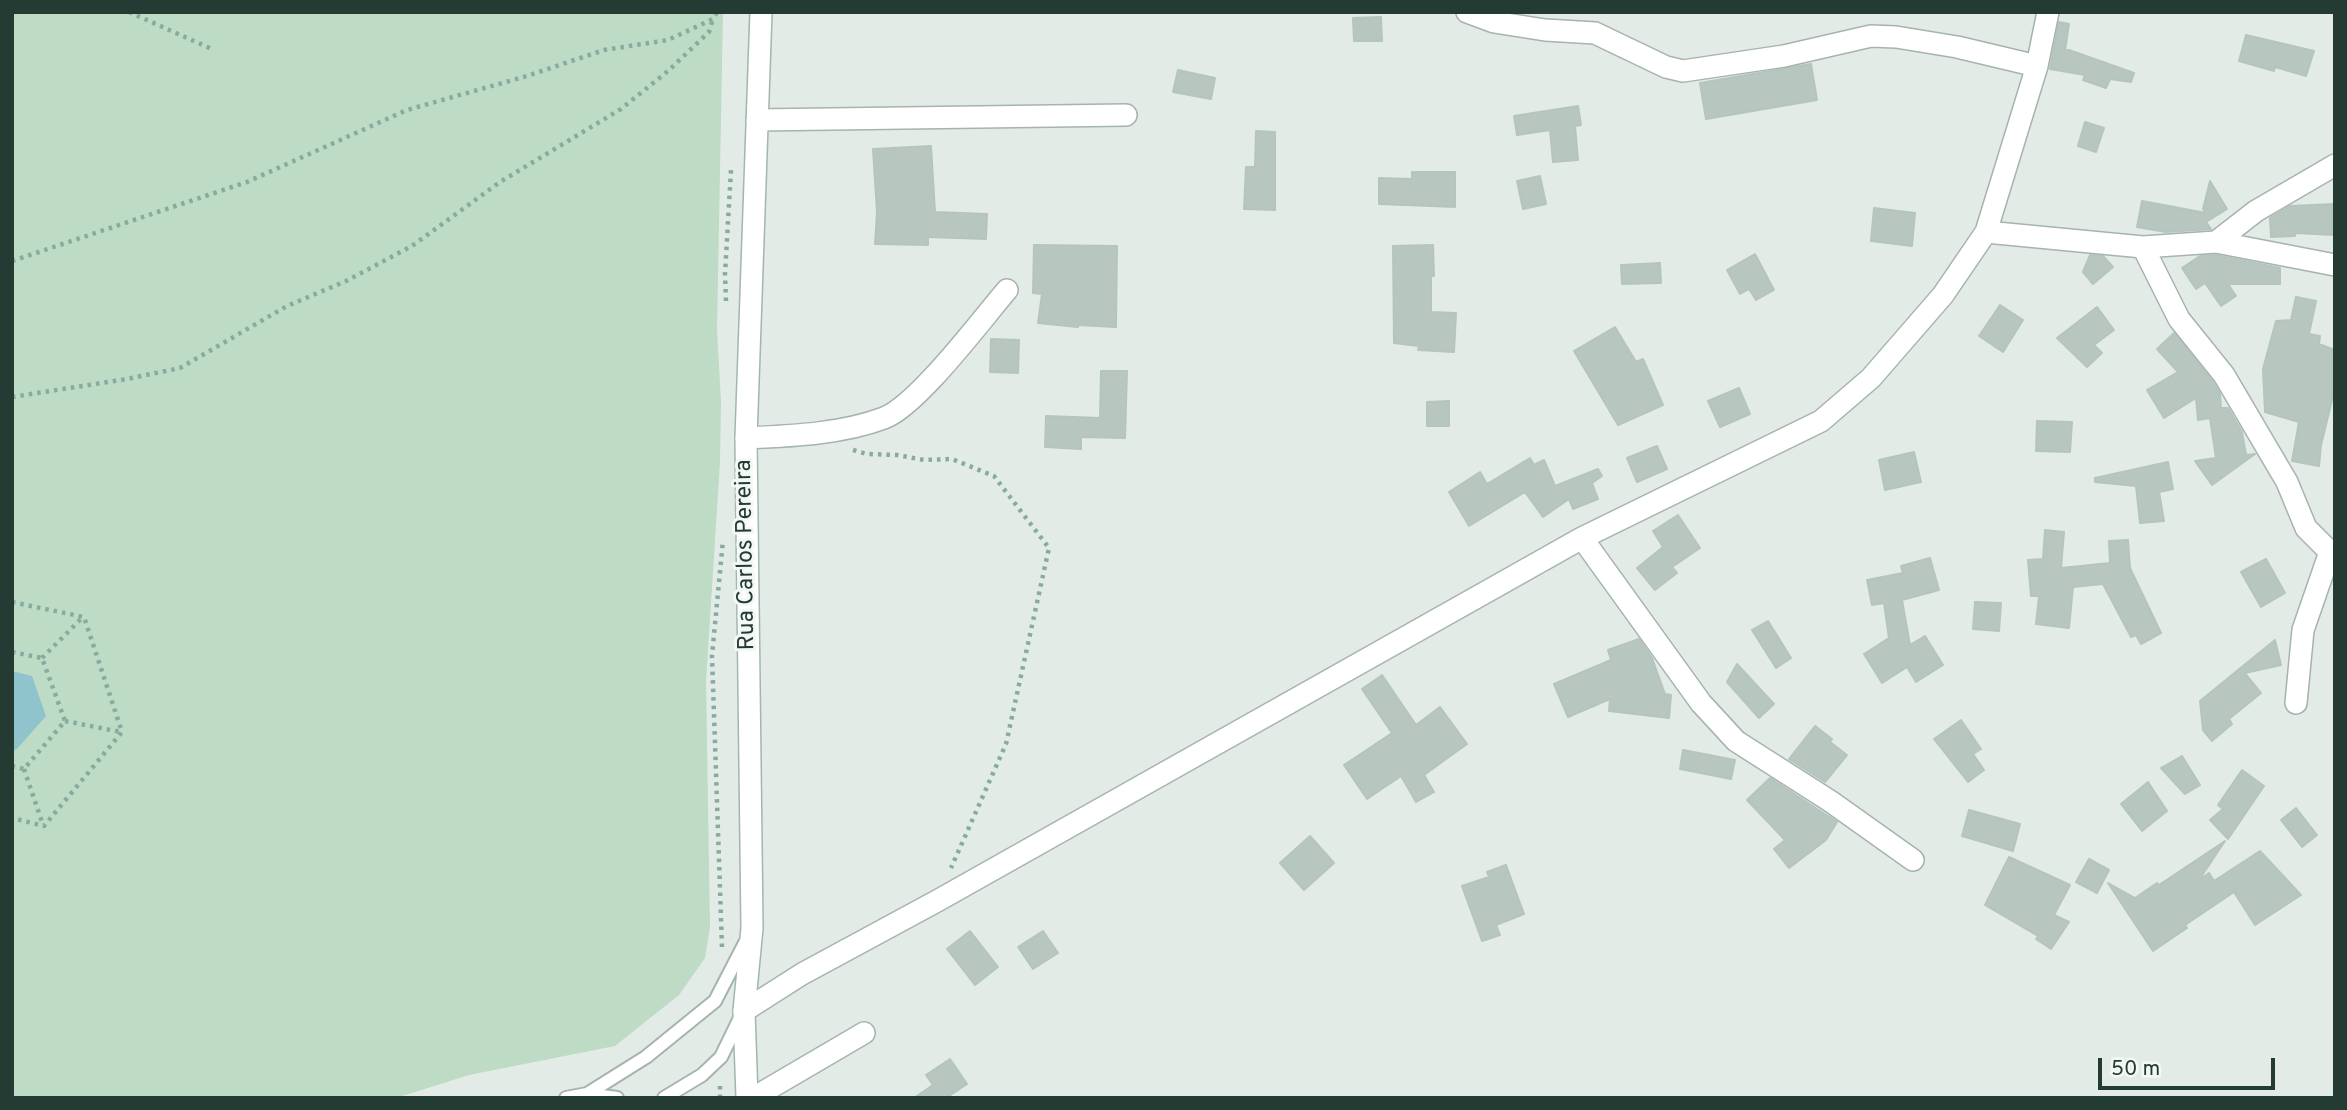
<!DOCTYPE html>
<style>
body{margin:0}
#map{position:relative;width:2347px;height:1110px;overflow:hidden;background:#e3ebe7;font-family:Overpass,sans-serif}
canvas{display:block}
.frame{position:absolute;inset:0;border:14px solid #243b34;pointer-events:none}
.scale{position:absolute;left:2098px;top:1058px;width:177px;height:32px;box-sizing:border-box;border:4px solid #243b34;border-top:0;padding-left:9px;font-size:21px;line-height:24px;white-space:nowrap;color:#243b34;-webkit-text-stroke:5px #f3f8f5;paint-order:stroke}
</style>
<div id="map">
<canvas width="2347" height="1110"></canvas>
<div class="frame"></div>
<div class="scale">50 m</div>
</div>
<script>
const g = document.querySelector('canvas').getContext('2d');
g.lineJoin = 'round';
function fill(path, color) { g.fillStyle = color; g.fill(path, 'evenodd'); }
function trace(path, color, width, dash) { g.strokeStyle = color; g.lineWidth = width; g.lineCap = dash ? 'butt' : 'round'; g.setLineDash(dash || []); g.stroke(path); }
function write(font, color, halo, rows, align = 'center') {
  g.font = font + ' Overpass,sans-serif'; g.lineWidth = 6; g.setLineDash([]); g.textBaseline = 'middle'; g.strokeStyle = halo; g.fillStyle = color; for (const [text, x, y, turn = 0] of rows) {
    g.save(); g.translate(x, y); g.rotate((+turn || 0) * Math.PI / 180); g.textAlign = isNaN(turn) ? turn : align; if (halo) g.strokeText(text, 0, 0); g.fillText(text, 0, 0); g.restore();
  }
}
fill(new Path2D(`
 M12,12H723L717,329L721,402L720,462L706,681L710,927L705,958L679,995L615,1046L469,1075L396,1098H12Z`), '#bddbc5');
fill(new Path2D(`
 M12,671L32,676L46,716L16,750L12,749Z`), '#8fc4cc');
const building = new Path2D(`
 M1381,17L1382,41H1354L1353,18Z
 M2059,22L2069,24L2065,50H2069L2134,73L2131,82L2110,79L2106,88L2083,80L2085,75L2050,69Z
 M2246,35L2314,51L2306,76L2275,67L2274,71L2239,61Z
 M1811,64L1817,100L1706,119L1700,83Z
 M1178,70L1215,78L1211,99L1173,92Z
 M1578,106L1581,125L1575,126L1578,160L1553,162L1550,130L1517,135L1514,116Z
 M2085,122L2104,128L2096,152L2078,146Z
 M1256,131L1275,132V210L1244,209L1246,167H1255Z
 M931,146L935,212L987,214L986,239L928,237V245L875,244L877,212L873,149Z
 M1412,172H1455V207L1379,204V178L1412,179Z
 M1540,176L1546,204L1523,209L1517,181Z
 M2210,181L2227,209L2206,222L2211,229L2166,232L2137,227L2142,201L2206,213L2203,209Z
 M2335,204V235L2295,233V236L2271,237L2270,218L2290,206Z
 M1874,208L1915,213L1912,246L1871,241Z
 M1034,245L1117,246L1116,327L1078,325V327L1038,323L1042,294L1033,293Z
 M1433,245L1434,276H1431V312L1456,313L1454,352L1418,350L1419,346L1394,343L1393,246Z
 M1755,254L1774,290L1756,300L1749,289L1740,294L1727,270Z
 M2090,255L2103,256L2113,267L2093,284L2083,272Z
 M2215,255L2280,268V284H2228L2236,296L2221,306L2205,283L2196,289L2182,268L2200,256Z
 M1660,263L1661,283L1622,284L1621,265Z
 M2296,297L2316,301L2309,334L2320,336L2319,344L2335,350V388L2321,445L2319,466L2292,461L2299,422L2265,412L2263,369L2276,321L2291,320Z
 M2000,305L2023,320L2003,352L1979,336Z
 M2097,307L2114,330L2094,345L2102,353L2087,367L2057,338Z
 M1615,327L1636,362L1643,359L1663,405L1618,425L1574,351Z
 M2174,333L2213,382L2220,394L2221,408H2228L2242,432L2246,455L2255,454L2212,485L2195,461L2216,458L2210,418L2198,420L2196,398L2164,418L2147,390L2178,372L2157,349Z
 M991,339L1019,340L1018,373L990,372Z
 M1101,371H1127L1125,438L1081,437V449L1045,447L1046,416L1100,418Z
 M1739,388L1750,414L1720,427L1708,401Z
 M1449,401V426H1427V402Z
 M2037,421L2072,422L2070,452L2036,451Z
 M1657,446L1667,469L1637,482L1627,458Z
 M1914,452L1921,482L1885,490L1879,460Z
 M1530,458L1534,465L1544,460L1555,486L1598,469L1602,476L1592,483L1598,499L1573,509L1569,499L1543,517L1525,492L1469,526L1449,492L1480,472L1487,484Z
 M2168,462L2173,489L2159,492L2164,521L2140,523L2136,486L2095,482V478Z
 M1678,515L1700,548L1672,567L1677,573L1655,590L1637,568L1663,547L1653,531Z
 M2045,530L2064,532L2061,568L2110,563L2109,541L2128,540L2130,568L2161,633L2141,644L2136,635L2131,637L2103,584L2073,587L2069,628L2036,624L2039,596H2031L2028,560L2043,559Z
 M1930,558L1939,590L1902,600L1910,645L1925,636L1943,665L1916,682L1907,667L1882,683L1864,654L1889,638L1884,603L1872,605L1867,580L1903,573L1901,566Z
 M2266,559L2285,593L2261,607L2241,572Z
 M1975,602L2001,603L1999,631L1973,629Z
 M1768,621L1791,658L1776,668L1752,630Z
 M1639,639L1652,658L1665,694L1671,695L1669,718L1609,711L1610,699L1568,717L1554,684L1611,660L1608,650Z
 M2275,640L2281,665L2245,673L2261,693L2229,719L2232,724L2212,741L2203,730L2200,701Z
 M1737,664L1774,704L1759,718L1727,682Z
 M1382,675L1416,725L1440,707L1467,744L1424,775L1434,792L1416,802L1401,776L1367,799L1344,765L1392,733L1362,689Z
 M1961,720L1981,749L1973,754L1984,770L1968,782L1934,739Z
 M1815,726L1832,739L1830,742L1847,755L1825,782L1789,759Z
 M1683,750L1735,760L1731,779L1680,769Z
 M2182,756L2200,785L2185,794L2161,768Z
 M2242,770L2264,786L2228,839L2210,820L2223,809L2218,805Z
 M1770,778L1837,822L1826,840L1789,868L1774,849L1785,840L1747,800Z
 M2148,782L2167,811L2142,831L2121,804Z
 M2296,808L2317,835L2302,847L2281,820Z
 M1969,810L2020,824L2013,851L1962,836Z
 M1310,836L1334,863L1304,890L1280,863Z
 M2225,841L2199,880L2209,873L2214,881L2260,851L2301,895L2255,925L2234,892L2185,925L2187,928L2153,951L2108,883L2135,898L2157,883L2159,885Z
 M2009,857L2070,885L2054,915L2069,922L2051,949L2036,939L2038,936L1985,905Z
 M2089,859L2109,870L2097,893L2076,882Z
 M1506,865L1524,914L1496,925L1500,935L1482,941L1462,886L1489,877L1487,872Z
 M970,931L998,967L975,985L947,949Z
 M1043,931L1058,953L1033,969L1018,947Z
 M950,1059L967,1084L946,1098H914L933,1085L926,1075Z`);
fill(building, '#b8c6c0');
trace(building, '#b5c4be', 2);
const lane = new Path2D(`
 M587,1094L646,1057L715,1001L745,943
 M566,1098L587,1094L617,1098
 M664,1098L702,1075L721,1057L740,1018`);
const street = new Path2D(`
 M1467,12L1494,22L1545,30L1595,33L1666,67L1683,71L1784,56L1871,36L1896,37L1957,47L2037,66
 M757,120L1126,115
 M1986,232L2143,247L2216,242L2256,211L2335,165
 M2216,242L2335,265
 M2143,247L2179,319L2224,375L2287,482L2306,528L2330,552L2303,630L2296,703
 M746,438C790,436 842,434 884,418C917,406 982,319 1007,290
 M1582,538L1701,703L1736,741L1830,801L1913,860
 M744,1011L802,974L937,901L1582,538L1821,421L1871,378L1943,295L1986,232L2037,66L2048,12
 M753,1098L864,1033`);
const secondary = new Path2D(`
 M747,1098L744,1011L752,928L746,438L761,12`);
trace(lane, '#a6b3ae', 16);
trace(street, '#a6b3ae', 24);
trace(secondary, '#a2b6af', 24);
trace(new Path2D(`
 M129,12L214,50
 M12,261L247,182L407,110L527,76L604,50L668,40L713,19L717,12
 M726,301L725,274L731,170
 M12,397L127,379L180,368L287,306L346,281L412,246L500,182L621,109L668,71L709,32L713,19
 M853,450L867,454L897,455L924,460L952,459L994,476L1049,548L1006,744L951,868
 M12,602L84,617L122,732L44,826L12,818
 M12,652L42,658L65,721L24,769L12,766
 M42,658L83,617
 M65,721L121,732
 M24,769L43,825
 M722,947L712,656L723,540
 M720,1098V1082`), '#86ac9f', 4.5, [3.5, 5]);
trace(lane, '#fff', 12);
trace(street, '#fff', 21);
trace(secondary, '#fff', 21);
write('23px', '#243b34', '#f3f8f5', [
 ["Rua Carlos Pereira",747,555,-91]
]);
</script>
